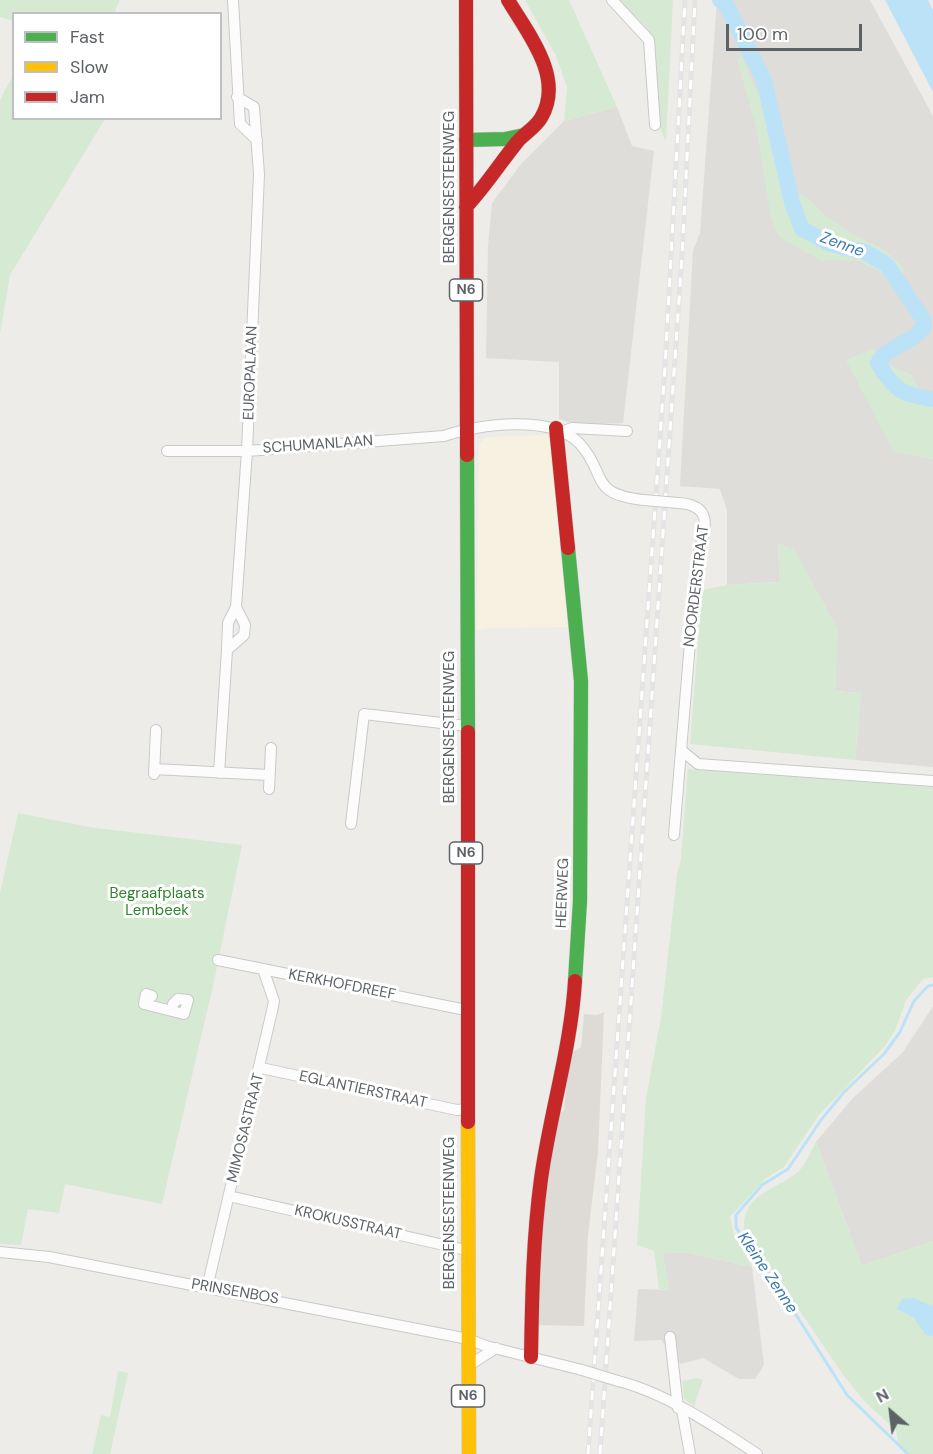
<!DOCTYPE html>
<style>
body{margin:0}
#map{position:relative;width:933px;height:1454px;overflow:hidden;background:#edece8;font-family:"DM Sans",sans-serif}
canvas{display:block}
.legend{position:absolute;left:12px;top:12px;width:210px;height:108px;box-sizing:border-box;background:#fff;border:2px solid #bec0c2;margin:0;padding:8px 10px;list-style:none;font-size:18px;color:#5d6267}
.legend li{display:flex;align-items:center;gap:12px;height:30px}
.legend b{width:30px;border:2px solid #bec0c2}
.north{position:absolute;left:861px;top:1382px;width:60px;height:60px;-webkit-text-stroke:4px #fff;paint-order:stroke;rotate:332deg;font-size:16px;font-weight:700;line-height:24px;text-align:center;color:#5d6267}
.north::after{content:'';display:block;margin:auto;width:21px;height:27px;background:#5d6267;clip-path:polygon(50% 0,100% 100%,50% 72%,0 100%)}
.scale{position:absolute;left:726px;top:24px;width:136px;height:27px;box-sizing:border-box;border:3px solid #5d6267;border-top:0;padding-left:8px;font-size:18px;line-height:21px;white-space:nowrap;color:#5d6267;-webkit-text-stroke:4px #fff;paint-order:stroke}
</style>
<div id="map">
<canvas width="933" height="1454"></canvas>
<ul class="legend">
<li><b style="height:8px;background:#4caf50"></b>Fast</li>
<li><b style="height:8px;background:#ffc107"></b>Slow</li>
<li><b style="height:8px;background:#c62828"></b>Jam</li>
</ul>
<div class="north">N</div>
<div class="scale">100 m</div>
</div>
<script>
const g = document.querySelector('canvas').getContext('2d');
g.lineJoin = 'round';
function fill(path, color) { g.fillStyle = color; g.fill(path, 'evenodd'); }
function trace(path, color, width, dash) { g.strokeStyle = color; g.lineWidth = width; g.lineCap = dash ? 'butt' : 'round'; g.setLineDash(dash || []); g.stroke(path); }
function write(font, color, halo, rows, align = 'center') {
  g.font = font + ' "DM Sans",sans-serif'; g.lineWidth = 6; g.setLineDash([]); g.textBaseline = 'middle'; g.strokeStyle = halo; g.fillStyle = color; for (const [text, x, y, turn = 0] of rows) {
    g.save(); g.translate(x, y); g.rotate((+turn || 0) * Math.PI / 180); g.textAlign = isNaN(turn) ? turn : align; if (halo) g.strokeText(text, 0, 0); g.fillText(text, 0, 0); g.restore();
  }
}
fill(new Path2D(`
 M546,435L552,441L573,627L489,628L477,631L479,444L486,437Z`), '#f7f1e1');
fill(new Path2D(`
 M717,0H870L933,116V393L918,389L911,375L888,366L872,349L893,451L933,459V767L855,760L861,693L835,691L837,629L794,550L778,544L780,582L727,585V510L720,489L680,486L693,251L700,233Z
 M617,107L632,146L654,151L623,423L579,425L559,419V362L486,358L488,246L492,203L521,164L564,121Z
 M933,1006V1241L862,1266L816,1142L852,1099L903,1052Z
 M662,1252L688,1253L752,1267L764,1365L755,1379H739L703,1358L681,1364L661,1340L634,1341L638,1289L669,1290Z`), '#deddd9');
fill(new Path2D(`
 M604,1012L598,1152L588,1235L584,1326L537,1325L540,1239L557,1113L564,1111L568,1063L571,1053L581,1047L584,1014L597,1015Z`), '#dedbd6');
fill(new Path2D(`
 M0,0H120L114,13L14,14L13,21L0,17Z
 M525,0H569L617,107L564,121L567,87L556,56Z
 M621,0H673L666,141C647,109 662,72 653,40C648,23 630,16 621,0Z
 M742,56L773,130L792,194L805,195L825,215L853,234L886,251L906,270L893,279L859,261L820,260L779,237L771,218L757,131L737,59Z
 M13,75L14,118L105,119L10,275L0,334V100Z
 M872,349L888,366L911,375L918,389L933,393V459L893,451L846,360Z
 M778,543L794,549L838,629L835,691L861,693L855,760L690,744L702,590L727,585L780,582Z
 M688,769L933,787V977L923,979L906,1000L895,1031L884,1047L819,1115L784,1167L765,1179L730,1217L734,1235L752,1267L688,1253L663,1252L669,1290L659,1289L654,1251L637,1245L646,1098L661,1017L677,874L681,859Z
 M18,813L95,828L242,845L213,986L162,1204L65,1184L59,1213L28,1209L21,1245L0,1244V893Z
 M816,1142L862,1266L933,1241V1454H905L899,1447L896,1430L866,1403L844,1376L744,1229C742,1193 777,1190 799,1171C806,1164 811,1151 816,1142Z
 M118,1371L128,1373L110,1454H92L101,1415L110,1417Z
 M697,1378L703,1380L694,1407L684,1398L682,1381Z`), '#d6ead3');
fill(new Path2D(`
 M885,0H928L933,10V92Z
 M913,1298L933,1306V1336L926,1335L913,1317L897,1309L902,1299Z`), '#bce2f8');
trace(new Path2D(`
 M908,1454L847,1395L777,1285L745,1243L736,1227V1215L762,1185L788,1169L821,1120L844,1092L884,1054L900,1032L914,1001L928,986L933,985`), '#bce2f8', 3);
trace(new Path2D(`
 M720,0L727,6L764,80L792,203L802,229L830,244L865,252L887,265L923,319L924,326C913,344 889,344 878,363C894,390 902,395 933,399`), '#bce2f8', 16);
const street = new Path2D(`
 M233,0L240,124L257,140
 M612,0L649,40L655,125
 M564,431L572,428L627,431
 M167,451H247L444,436C478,424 553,414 580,444C608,475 588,494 644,500
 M227,650L228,623L236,607L247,451L259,174L254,107L237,97
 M681,750L698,764L933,781
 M154,769L269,775
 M219,773L227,650L244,635L245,625L236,607
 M154,774L156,730
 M269,789L271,748
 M351,824L364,714L467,726
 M674,835L697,558C704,533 717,505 678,503
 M218,960L466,1010
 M152,996L146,994L144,1004L184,1014L188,1000L178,999L173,1004
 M261,1068L457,1110L467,1109
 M229,1196L466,1250
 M0,1252L49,1257L468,1339L486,1346L582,1370
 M207,1288L272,1011L274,1001L263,969
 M670,1337L678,1408
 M468,1366L496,1348
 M618,1381C666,1393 716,1427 757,1454
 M682,1410L690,1454`);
const fast = new Path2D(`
 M466,140L505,139L524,135
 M467,455L468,732
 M568,548L581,681L580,901L575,981`);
const slow = new Path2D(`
 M468,1122L469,1454`);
const jam = new Path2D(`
 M466,0L467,455
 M466,207C485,187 500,163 518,141C525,133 535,128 541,118C565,78 528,34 508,0
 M556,428L568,548
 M468,732V1122
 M531,1357C532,1298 533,1238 541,1179C550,1113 571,1048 575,981`);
trace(street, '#c9c9c9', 12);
trace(fast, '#cacaca', 15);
trace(slow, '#cacaca', 15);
trace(jam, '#cacaca', 15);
trace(street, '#fcfcfc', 10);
trace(fast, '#4caf50', 14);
trace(slow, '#ffc107', 14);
trace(jam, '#c62828', 14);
const rail = new Path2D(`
 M588,1454L665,367L685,0
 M600,1454L682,256L695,0`);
trace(rail, '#e4e4e4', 5);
trace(rail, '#fff', 3, [9]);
const streetBridge = new Path2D(`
 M644,500L678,503
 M582,1370L618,1381`);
trace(streetBridge, '#c9c9c9', 12, []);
trace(streetBridge, '#fcfcfc', 10);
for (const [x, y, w] of [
 [466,290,33],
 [466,853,33],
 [468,1396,33]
]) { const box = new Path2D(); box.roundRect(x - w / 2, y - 11, w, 22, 4.5); g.fillStyle = '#fff'; g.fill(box); trace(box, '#5d6267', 1.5); }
write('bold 14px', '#5d6267', null, [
 ["N6",466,290],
 ["N6",466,853],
 ["N6",468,1396]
]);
write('15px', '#5d6267', '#fff', [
 ["BERGENSESTEENWEG",450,187,-90],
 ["EUROPALAAN",251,373,-88],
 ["SCHUMANLAAN",318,445,-4],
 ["NOORDERSTRAAT",697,586,-83],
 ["BERGENSESTEENWEG",450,727,-90],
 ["HEERWEG",563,893,-88],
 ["KERKHOFDREEF",342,985,11],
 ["EGLANTIERSTRAAT",363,1090,12],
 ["MIMOSASTRAAT",246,1128,-76],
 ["BERGENSESTEENWEG",450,1213,-90],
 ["KROKUSSTRAAT",348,1223,13],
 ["PRINSENBOS",235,1292,10]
]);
write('15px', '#30832f', '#fff', [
 ["Begraafplaats",157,894],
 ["Lembeek",157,911]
]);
write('italic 16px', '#3a7aaf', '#fff', [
 ["Zenne",842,245,20],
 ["Kleine Zenne",767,1273,56]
]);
</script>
